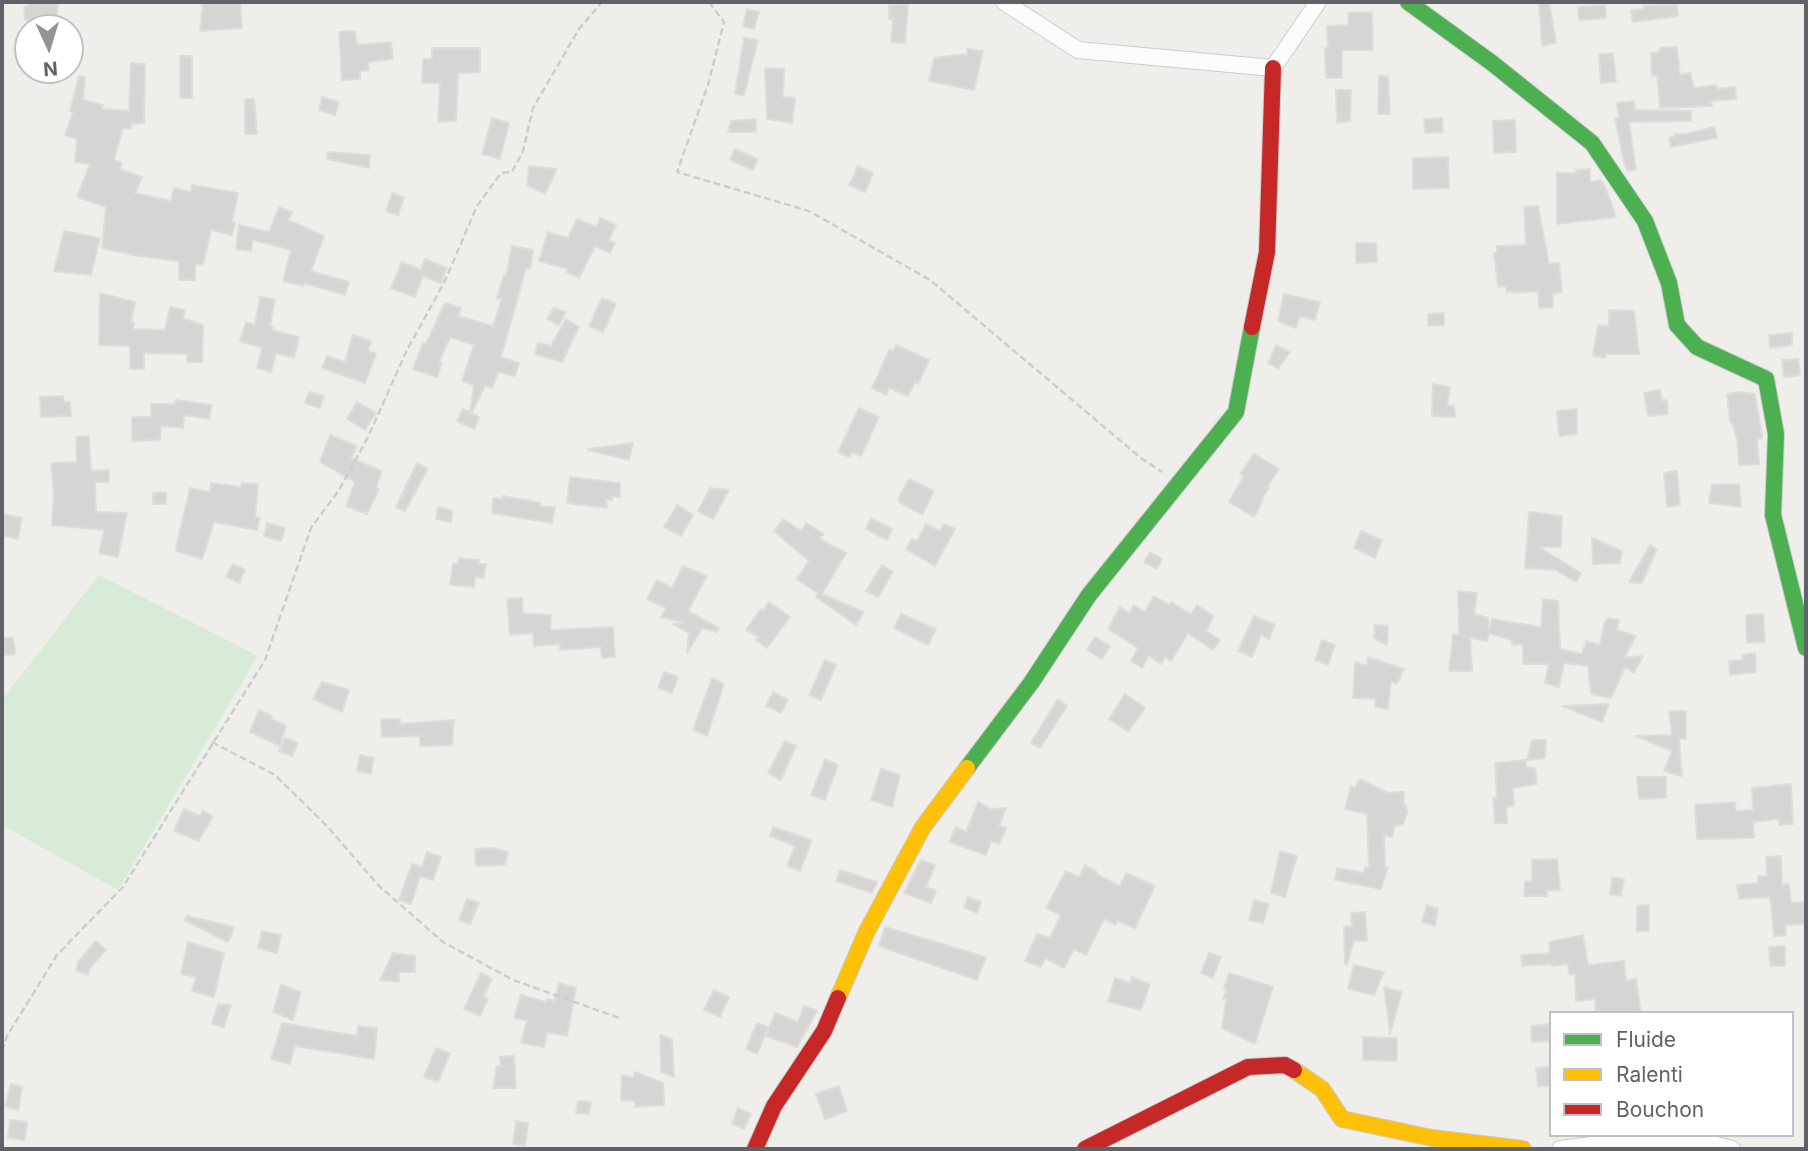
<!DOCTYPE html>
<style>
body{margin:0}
#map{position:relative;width:1808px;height:1151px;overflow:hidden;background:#efeeea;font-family:Inter,sans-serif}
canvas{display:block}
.frame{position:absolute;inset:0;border:4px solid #5f6368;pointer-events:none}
.legend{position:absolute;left:1549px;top:1011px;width:245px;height:126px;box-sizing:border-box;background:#fff;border:2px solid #bfc1c3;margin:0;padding:9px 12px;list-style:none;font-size:21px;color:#5f6368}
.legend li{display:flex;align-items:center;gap:14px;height:35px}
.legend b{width:35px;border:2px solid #bfc1c3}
.north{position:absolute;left:14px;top:14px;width:70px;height:70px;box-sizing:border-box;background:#fff;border:2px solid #bfc1c3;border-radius:50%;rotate:176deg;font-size:19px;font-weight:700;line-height:28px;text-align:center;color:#5f6368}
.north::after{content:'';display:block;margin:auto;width:24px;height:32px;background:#919496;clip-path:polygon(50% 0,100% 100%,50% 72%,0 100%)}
</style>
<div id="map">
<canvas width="1808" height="1151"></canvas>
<div class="frame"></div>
<ul class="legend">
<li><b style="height:9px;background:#4caf50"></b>Fluide</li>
<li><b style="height:9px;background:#ffc107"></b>Ralenti</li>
<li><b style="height:9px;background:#c62828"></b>Bouchon</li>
</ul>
<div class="north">N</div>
</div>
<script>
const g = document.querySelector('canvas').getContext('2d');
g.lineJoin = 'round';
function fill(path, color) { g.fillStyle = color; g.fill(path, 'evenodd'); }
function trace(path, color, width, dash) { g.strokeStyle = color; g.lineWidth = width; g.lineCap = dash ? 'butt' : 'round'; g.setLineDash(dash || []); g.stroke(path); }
fill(new Path2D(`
 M99,575L258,656L118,890L2,825V700Z`), '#d8ebd6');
const building = new Path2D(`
 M28,2H58L57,18L25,20L24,7H28Z
 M203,2H240L242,28L200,31Z
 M1539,2H1549L1556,43L1542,46Z
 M889,5H908L905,43L891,42L893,19H889Z
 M1605,5L1606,18L1579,20L1578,7Z
 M1677,5L1678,16L1633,22L1631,10L1644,9V6Z
 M747,9L759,12L754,29L743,26Z
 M1372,12L1373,50H1342V78H1326L1325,48H1328L1327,26L1349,25L1348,13Z
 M355,31L357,45L391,42L393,59L368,62L369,70L360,71V79L342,80L339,32Z
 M744,38L758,40L744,95L735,94Z
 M1677,47L1680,75L1690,73L1694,88L1716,85L1717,89L1735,87L1736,99L1711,101L1712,106L1660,108L1657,75L1652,76L1651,53L1660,52V48Z
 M432,48H480V72L458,73L456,121L438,122L440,83H422L423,59H432Z
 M967,49L983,51L974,90L929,81L934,58L967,54Z
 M1613,53L1616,82L1601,83L1599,54Z
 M180,56H192V98H180Z
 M131,63L145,64L144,123L131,124V129L123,128L114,160L122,163L120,169L142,177L135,193L171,201L174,188L191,192L192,185L238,193L232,223H235L232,235L211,230L203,265L195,264V280H179V261L138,256L102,248L106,207L77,197L90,164L75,162L77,139L65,135L73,112L70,111L79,76L85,77L83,100L103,105L102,109L129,111Z
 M765,68L784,69L783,97L795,98L792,123L767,119Z
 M1379,76H1388L1390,114H1378Z
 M1336,90H1351L1350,121L1337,123Z
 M322,97L339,102L335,115L319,110Z
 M245,99H254L257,134H245Z
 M1634,101L1635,110L1691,111V121L1629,122L1636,170L1628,171L1625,166L1615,118H1619L1617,103Z
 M492,118L509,123L500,159L482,154Z
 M1442,118L1443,132L1425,133L1424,119Z
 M756,119V132H728L731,121Z
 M1515,120L1516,152L1494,153L1493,121Z
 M1714,127L1717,138L1671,147L1669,138L1675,136V134H1686Z
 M735,149L758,159L753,170L730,160Z
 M328,152L370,155L369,168L327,159Z
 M1448,157L1449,188L1413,189V158Z
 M529,166L557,169L545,194L527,185Z
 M858,166L873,173L865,192L849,185Z
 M1590,169V182L1601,180L1606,189L1616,217L1557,224V173H1576V170Z
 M392,193L404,197L398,215L386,211Z
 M1538,206L1549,264L1559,263L1562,292L1553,294V307L1539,308L1538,291L1513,293V291L1507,292L1506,286L1498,287L1494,253H1497V246L1526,245L1524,207Z
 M279,207L292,212L288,220L324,236L311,271L349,282L345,295L304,283L303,286L283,281L291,250L253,240L251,251L236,249L239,225L269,232Z
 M600,218L616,225L609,240L615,243L610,253L595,246L579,278L567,272L568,269L539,261L548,232L568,238L577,219L597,227Z
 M64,231L100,238L91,275L54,271Z
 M1356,243H1376L1377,262L1356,263Z
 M512,246L533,250L530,269L526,268L501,357L519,363L515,376L498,372L492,388L485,386L472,412L470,411L474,385L462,381L474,345L450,337L439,362L442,363L437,377L413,369L423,343L426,344L445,303L461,308L458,316L493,326L502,299L497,298L504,275L506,276Z
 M425,259L447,268L441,283L423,276L415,297L391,288L402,262L421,270Z
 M100,293L135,302L131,322L134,323L133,329L165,330L170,307L185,310L183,318L203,325L202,362H187V354L144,353V369H130V346L99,345Z
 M1284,294L1320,302L1315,320L1300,316L1296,328L1278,321Z
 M260,297L275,299L270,326L273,327L272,330L299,337L294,358L276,353L271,372L257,368L262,348L240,341L246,322L255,325Z
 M602,298L616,304L603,332L589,326Z
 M554,308L566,312L559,325L547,319Z
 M1609,310L1634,311L1639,354H1606L1605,358L1593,356L1598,325L1609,326Z
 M1444,313V325L1428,326V314Z
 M566,319L579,327L562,362L535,354L538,343L551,346Z
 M1792,333V345L1770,348L1769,335Z
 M353,335L371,341L368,351L376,354L365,383L322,368L327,356L345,362Z
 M896,345L929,360L918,384L915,382L908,396L889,388L886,395L872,388L890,349L893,351Z
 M1276,345L1290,352L1278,369L1268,363Z
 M1798,359L1800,375L1784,377L1782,360Z
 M1433,384L1450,387L1447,406L1454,405L1455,417L1432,416Z
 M1660,390L1662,401L1667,400L1668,414L1648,416L1644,393Z
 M309,392L324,396L320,408L305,403Z
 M1739,392L1755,394L1762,435V438L1757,439L1759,464L1739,465L1737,439L1732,422H1730L1727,394Z
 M63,396L64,402H70L71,416L41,417L40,397Z
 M176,400L212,405L209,419L184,415L183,428L161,426L160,440L132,441V417H151V404H175Z
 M357,402L376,413L365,430L347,419Z
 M859,408L879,417L861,456L852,452L849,457L838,452Z
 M463,409L479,417L474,429L457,421Z
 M1577,409V434L1559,436L1557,411Z
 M330,435L357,446L351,458L382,471L376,487L379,489L367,514L346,506L355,482L320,462Z
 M89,436L91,471L109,470V482H95L96,512L127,513L118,557L99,553L104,530L52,525L54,493L51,463L77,462L76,437Z
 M633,443L629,460L588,450V449Z
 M1254,454L1279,469L1267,487L1269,488L1261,500L1263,501L1254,517L1229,502L1244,476L1240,474Z
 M417,463L428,469L405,511L396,507Z
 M1677,471L1680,505L1667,507L1664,473Z
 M570,477L620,483V497L613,496L612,500L606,499L607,508L567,503Z
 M909,479L934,491L922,515L899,502L900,500L898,499Z
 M211,483L241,487L242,483L258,484L255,517L260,518L257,530L214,522L202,559L176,551L177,543L190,488L210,492Z
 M1739,484L1741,507L1709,503L1712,485Z
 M710,488L729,490L713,519L698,511Z
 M166,492V504H153V493Z
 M503,496L541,503L540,506L555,507L552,523L492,513L493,498L503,499Z
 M677,505L693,515L681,536L664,527Z
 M438,507L453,511L451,522L436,519Z
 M1529,512L1562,516L1561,547H1539L1581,573L1576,582L1556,570L1525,568Z
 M2,514L22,518L18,539L2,535Z
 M871,518L892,529L887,540L866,529Z
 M783,519L801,531L806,523L824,534L820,539L846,553L822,594L864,612L856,625L816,597L818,593L797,579L809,561L774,531Z
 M267,523L285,528L281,541L264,536Z
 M926,524L940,531L944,524L955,529L935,566L906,549L912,539L917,541Z
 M1361,531L1382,540L1375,558L1354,548Z
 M1592,538L1622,551L1620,563L1593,564Z
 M1650,545L1657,549L1642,583L1629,582Z
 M1150,552L1162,559L1157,569L1144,562Z
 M459,558L479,560L478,564H486L484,578L475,577L474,587L450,585L453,564H458Z
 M233,564L245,570L239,583L226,577Z
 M882,565L893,572L878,597L866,591Z
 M683,566L707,576L688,611L719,628L717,632L702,628L687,653L689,633L673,624L686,623L661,617L666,608L647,599L657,580L672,588Z
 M1458,591L1477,593L1474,614L1488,618L1489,630L1492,619L1541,627L1543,599L1558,601L1560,649L1582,654L1586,641L1600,645L1604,624L1608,618L1619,620L1617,630L1636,636L1624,658L1643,656L1634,673L1625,667L1611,698L1591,694L1588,666L1564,663L1559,687L1545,683L1549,664H1523V644L1512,645V640L1489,634L1487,641L1470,638L1472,671H1449L1453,634L1465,636L1459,635Z
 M1154,596L1169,605L1171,602L1191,614L1197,605L1214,616L1206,631L1220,640L1213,650L1188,633L1171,661L1165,657L1161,664L1149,656L1142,668L1131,661L1138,648L1108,629L1120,607L1129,613L1134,605L1145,612Z
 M522,598L523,613L551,615L550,630L613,627L615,657L602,658L601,647L560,650V644L534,646L533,633L510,635L507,599Z
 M769,602L790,617L767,648L756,640L759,637L746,630L761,609L763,611Z
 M901,614L936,629L928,645L894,628Z
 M1763,614L1765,642L1747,643L1746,615Z
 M1254,616L1275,625L1269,639L1261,635L1252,657L1238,651Z
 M1375,625L1388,626L1387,645L1374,638Z
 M13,637L15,654L2,656V638Z
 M1095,637L1110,646L1102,659L1087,650Z
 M1322,640L1335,645L1328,665L1315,660Z
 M1755,653L1756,672L1730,675L1729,661L1743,660L1742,655Z
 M1368,657L1404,669L1397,684L1391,681L1388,709L1375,707L1376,699L1353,698L1355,662L1366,666Z
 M825,660L836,665L821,700L809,695Z
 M664,672L678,677L672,693L658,688Z
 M712,678L724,684L707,736L693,730Z
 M322,682L349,690L342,712L313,699Z
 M773,692L788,700L781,713L766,706Z
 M1125,694L1145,708L1128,732L1109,719Z
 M1058,699L1067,706L1040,748L1031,743Z
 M1609,704L1602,722L1562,706Z
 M259,710L272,716L271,719L286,726L280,746L250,732Z
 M1669,711H1686V739H1679L1682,776L1664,771L1672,751L1636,736L1672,735Z
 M381,719H400V724L454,720L452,745L420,746V736L382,737Z
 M285,738L298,743L292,756L279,751Z
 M1532,740H1546L1545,758L1527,760Z
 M785,741L796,746L781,780L768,773Z
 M360,755L374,758L371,774L357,771Z
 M825,759L838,765L825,800L811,795Z
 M1526,760V767L1535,768L1537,784L1513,788L1514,806L1506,807L1507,823H1495L1493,797L1497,798L1495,763Z
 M881,769L900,775L892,807L871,800Z
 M1637,777H1666V798L1639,799Z
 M1360,779L1387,793L1404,792V805H1406L1407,813L1403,825H1395L1392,837L1384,835L1385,867L1388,868L1381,889L1335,880L1337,868L1364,873L1365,867L1369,868L1367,814L1345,809L1351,786L1355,788Z
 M1791,784L1793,824L1779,825V819L1753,822L1754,838L1697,839L1695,805L1735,802L1736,811L1753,810L1752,788Z
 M978,802L991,809L1006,808L999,826L1006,828L999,844L991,841L986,855L949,842L956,827L966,832Z
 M184,809L200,816L203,810L213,817L198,841L174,831Z
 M773,827L812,840L800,871L787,866L795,846L770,836Z
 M493,848L508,852L505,865L476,866L475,849Z
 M1280,851L1297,856L1285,897L1271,893Z
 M427,852L441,857L433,880L420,876L411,904L399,900L412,864L422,867Z
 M1781,856L1782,885L1789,884L1791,903L1806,902V924L1785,925L1786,935L1774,936L1770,897L1739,899L1737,885L1758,883V876H1767L1766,857Z
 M1557,859L1560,890L1547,891V896H1524L1525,882L1532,881V860Z
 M921,860L935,865L926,887L936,891L931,903L904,893Z
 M1085,865L1097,872L1096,874L1120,886L1126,873L1155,886L1135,928L1117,921L1116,925L1104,919L1086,955L1074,949L1064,968L1045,958L1041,967L1025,961L1037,934L1050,938L1061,915L1046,908L1066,871L1079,877Z
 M840,870L877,882L872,893L836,881Z
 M1612,877L1624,879L1621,896L1610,894Z
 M968,897L981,902L977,913L964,907Z
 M467,899L479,903L470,924L459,920Z
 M1254,900L1269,904L1263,923L1249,920Z
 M1427,905L1438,909L1435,926L1422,922Z
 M1649,905V931H1637V906Z
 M1365,912L1367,941H1354L1347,965L1345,964L1344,927L1352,926L1351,913Z
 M187,916L234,927L230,939L227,942L185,920Z
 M885,927L986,957L977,980L879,946Z
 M262,931L281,935L277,953L258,948Z
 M1583,935L1588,965L1624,961L1626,981L1636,979L1641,1013H1596L1595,999L1576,1001L1575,974H1569L1568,964L1552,966V964L1522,966L1521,955L1550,953L1549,942Z
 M96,941L106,950L90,968L88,975L76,971L78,962Z
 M188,942L224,953L214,997L192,991L196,977L181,974Z
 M1785,946V966H1770L1769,947Z
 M393,953L415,956V972H399V982L380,980Z
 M1209,953L1221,957L1213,978L1201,973Z
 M1354,965L1384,972L1374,995L1348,989Z
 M481,973L492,979L483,997L488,999L480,1016L464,1009Z
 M1229,973L1273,987L1255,1044L1222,1028L1226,1000L1223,999L1227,989L1224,988Z
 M1132,977L1150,984L1141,1010L1108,1002L1115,978L1130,983Z
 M559,983L576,988L567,1036L547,1032L544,1047L521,1043L527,1021L514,1018L521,995L546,1002L547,999L554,1001Z
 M281,985L301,992L293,1020L273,1012Z
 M1384,987L1402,992L1390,1034Z
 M714,990L729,997L720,1017L704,1010Z
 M218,1004L231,1005L224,1027L212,1024Z
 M804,1006L817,1011L797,1047L766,1036L775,1013L798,1022Z
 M282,1023L357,1036L358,1026L377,1028L374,1059L295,1046L290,1064L271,1059Z
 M757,1023L768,1027L757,1054L746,1049Z
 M1551,1024V1041L1532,1042L1531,1026Z
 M660,1035L672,1039L674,1077L661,1072Z
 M1363,1037L1397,1038V1061L1363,1060Z
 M436,1048L450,1053L438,1082L424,1077Z
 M514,1056L516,1088H493L497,1066H501L500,1057Z
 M1551,1067V1086H1538L1536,1068Z
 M635,1072L663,1083L664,1105L635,1107V1101L621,1100L622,1075L633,1078Z
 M11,1084L22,1087L18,1110L5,1106Z
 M839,1086L847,1111L825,1119L816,1094Z
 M578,1101L591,1102L589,1114L576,1113Z
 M738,1108L751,1114L744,1129L732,1124Z
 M10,1120L27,1122L25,1140L8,1138Z
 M516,1121L528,1123L525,1146L513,1144Z`);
fill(building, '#d6d5d3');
trace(building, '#deddd9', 2);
const street = new Path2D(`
 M1004,2L1078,50L1273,68L1318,2
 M1560,1149L1601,1144L1697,1140L1732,1149`);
const fast = new Path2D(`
 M1408,2L1492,63L1592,143L1645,221L1669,283L1677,325L1697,347L1766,379L1776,434L1773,515L1806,648
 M967,768L1031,683L1089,595L1236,412L1252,327`);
const slow = new Path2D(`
 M838,998L867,931L923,827L967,768
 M1294,1070L1322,1089L1342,1119L1432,1138L1523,1149`);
const jam = new Path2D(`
 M1252,327L1267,252L1273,68
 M755,1149L774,1106L824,1031L838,998
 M1085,1149L1248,1067L1285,1065L1294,1070`);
trace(street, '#cbcccc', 18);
trace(fast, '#cacacb', 18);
trace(slow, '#cacacb', 18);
trace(jam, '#cacacb', 18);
trace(new Path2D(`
 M709,2L724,22L708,85L677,172L809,211L930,280L1141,458L1162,472
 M212,742L275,775L327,826L379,886L443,942L513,980L622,1019
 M2,1051L7,1036L57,955L123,887L265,660L311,528L339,490L368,437L407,350L445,281L477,206L501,173L512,172L523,151L533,108L579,29L602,2`), '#cacfcc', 2.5, [7, 3.5]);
trace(street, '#fdfcfc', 16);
trace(fast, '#4caf50', 16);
trace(slow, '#ffc107', 16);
trace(jam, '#c62828', 16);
</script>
